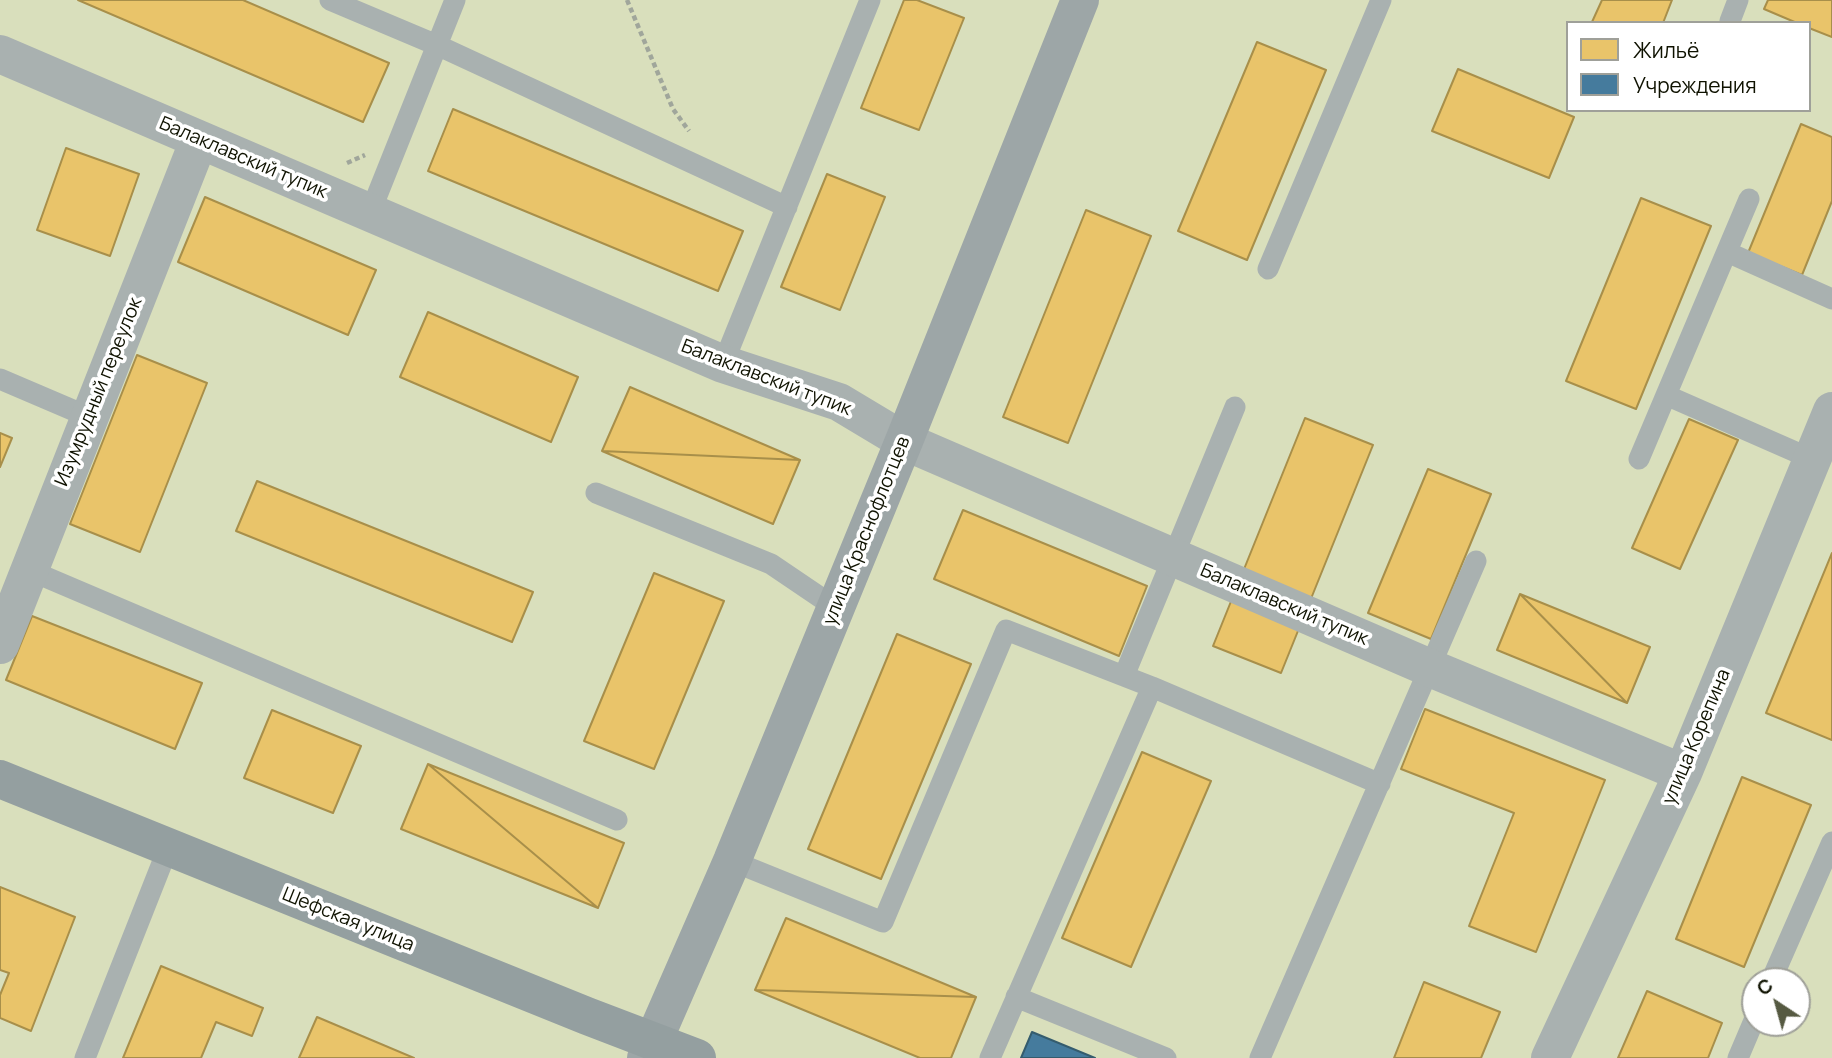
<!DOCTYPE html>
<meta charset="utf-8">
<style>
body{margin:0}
#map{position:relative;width:1832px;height:1058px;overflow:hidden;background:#d9dfbc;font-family:Manrope,sans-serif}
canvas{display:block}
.legend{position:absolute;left:1566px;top:21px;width:245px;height:91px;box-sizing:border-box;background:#fff;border:2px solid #9fa099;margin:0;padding:9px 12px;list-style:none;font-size:21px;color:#0f1200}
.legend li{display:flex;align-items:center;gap:14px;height:35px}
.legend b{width:35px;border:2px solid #9fa099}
.north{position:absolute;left:1741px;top:967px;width:70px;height:70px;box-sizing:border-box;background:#fff;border:2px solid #9fa099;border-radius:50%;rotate:324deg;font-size:19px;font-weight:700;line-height:28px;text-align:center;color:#0f1200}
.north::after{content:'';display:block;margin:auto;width:24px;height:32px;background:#565a42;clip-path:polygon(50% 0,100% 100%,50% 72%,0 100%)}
</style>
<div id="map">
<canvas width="1832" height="1058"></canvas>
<ul class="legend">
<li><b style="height:19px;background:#e9c46a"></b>Жильё</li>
<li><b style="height:19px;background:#457b9d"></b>Учреждения</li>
</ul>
<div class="north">С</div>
</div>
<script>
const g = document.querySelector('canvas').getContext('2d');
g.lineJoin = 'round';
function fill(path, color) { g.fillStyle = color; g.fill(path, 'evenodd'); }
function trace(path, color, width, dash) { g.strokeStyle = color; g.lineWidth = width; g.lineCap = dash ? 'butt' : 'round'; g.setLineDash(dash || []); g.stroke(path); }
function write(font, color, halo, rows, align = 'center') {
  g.font = font + ' Manrope,sans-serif'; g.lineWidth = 7; g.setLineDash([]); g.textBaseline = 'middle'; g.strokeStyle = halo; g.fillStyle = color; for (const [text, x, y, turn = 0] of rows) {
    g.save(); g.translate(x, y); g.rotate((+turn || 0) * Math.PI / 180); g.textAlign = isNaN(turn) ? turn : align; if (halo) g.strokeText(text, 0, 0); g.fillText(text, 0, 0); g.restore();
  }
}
const homes = new Path2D(`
 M78,0H243L389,63L363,122Z
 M904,0H917L964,18L919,130L861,108Z
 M1602,0H1672L1663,23H1594L1592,22Z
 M1768,0H1832V37L1809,28V23H1797L1764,9Z
 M1257,42L1326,70L1247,260L1178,231Z
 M1458,69L1574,117L1549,178L1432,131Z
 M453,109L743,231L718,291L428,171Z
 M1801,124L1832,137V201L1802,275L1748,253Z
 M66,148L139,174L110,256L37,230Z
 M827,174L885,197L840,310L781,287Z
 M205,197L376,270L348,335L178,262Z
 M1641,198L1711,226L1636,409L1566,381Z
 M1086,210L1151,236L1068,443L1003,417Z
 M428,312L578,377L551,442L400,377Z
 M137,355L207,383L140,552L70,524Z
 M630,387L800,460L602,451Z
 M1305,418L1373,445L1281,673L1213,646Z
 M1689,419L1738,440L1680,569L1632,548Z
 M0,433L12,438L0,467Z
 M602,451L800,460L773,524Z
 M1428,469L1491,494L1431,639L1368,613Z
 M257,481L533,592L512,642L236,531Z
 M963,510L1147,586L1119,656L934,579Z
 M1832,553V740L1766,713Z
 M654,573L724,601L654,769L584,741Z
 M1520,594L1627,703L1497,650Z
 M1520,594L1650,647L1627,703Z
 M32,616L202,683L175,749L6,680Z
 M897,634L971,664L881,879L808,849Z
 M1425,709L1605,780L1536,952L1469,926L1514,813L1401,769Z
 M272,710L361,746L333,813L244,778Z
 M1142,752L1211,781L1131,967L1062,938Z
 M428,764L598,908L401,829Z
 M428,764L624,843L598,908Z
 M1742,777L1811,805L1744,967L1676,939Z
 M0,887L75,917L31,1031L0,1018V995L9,973L0,970Z
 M786,918L976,997L755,990Z
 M161,966L263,1008L252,1036L216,1022L201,1058H123Z
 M1424,982L1500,1012L1481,1058H1394Z
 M755,990L976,997L951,1058H920Z
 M1647,991L1722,1023L1708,1058H1618Z
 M317,1017L414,1058H299Z`);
fill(homes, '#e9c46a');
trace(homes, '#a88f4a', 2);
const public = new Path2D(`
 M1032,1032L1095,1058H1021Z`);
fill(public, '#457b9d');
trace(public, '#355c6e', 2);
trace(new Path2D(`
 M627,0L673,109L689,131
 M347,163L365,155`), '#a0a69b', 4.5, [5, 3.5]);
trace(new Path2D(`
 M330,0L439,46L787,207
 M1730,21L1738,0
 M370,213L455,0
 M1727,252L1832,299
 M1268,269L1381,0
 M723,364L870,0
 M0,379L89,417
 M1668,396L1814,460
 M1639,459L1749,199
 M596,493L771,564L836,608
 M29,570L617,820
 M1124,676L1235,407
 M732,861L883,922L1006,630L1152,687L1380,784
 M1771,981L1832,842
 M1016,997L1166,1058
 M85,1058L168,848
 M990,1058L1152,687
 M1260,1058L1476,561
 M1738,1058L1755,1018`), '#a9b1b0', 21);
trace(new Path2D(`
 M0,54L723,364L839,402L904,441L1430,668L1683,773
 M0,645L199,140
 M1550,1058L1683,773L1832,411`), '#a9b1b0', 38);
trace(new Path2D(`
 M646,1058L732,861L904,441L1080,0`), '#9da6a7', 38);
trace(new Path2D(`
 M0,779L587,1016L697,1058`), '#949fa0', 38);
write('19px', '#0f1200', '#fff', [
 ["Балаклавский тупик",243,158,23],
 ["Балаклавский тупик",766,378,21],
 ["Изумрудный переулок",99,392,-68],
 ["улица Краснофлотцев",867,531,-68],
 ["Балаклавский тупик",1284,605,23],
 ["улица Корепина",1697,737,-67],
 ["Шефская улица",348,920,22]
]);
</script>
